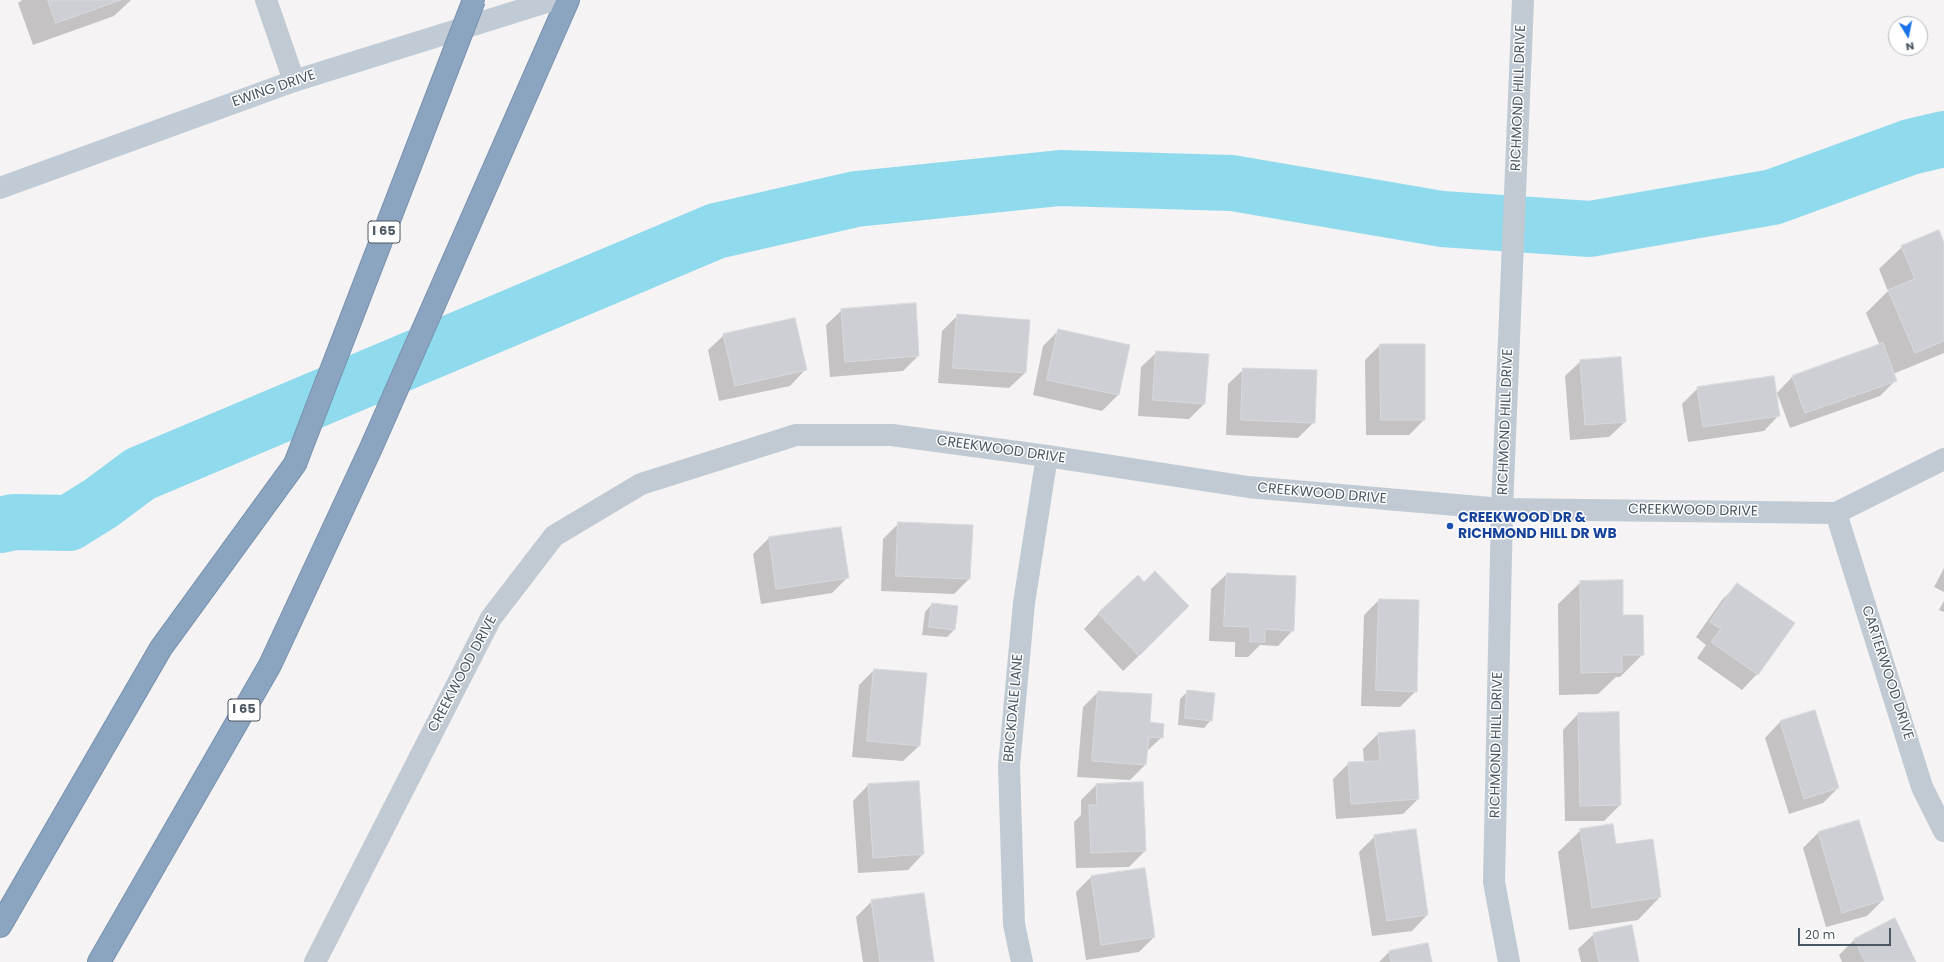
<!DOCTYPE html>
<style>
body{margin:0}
#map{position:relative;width:1944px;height:962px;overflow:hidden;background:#f5f3f3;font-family:Poppins,sans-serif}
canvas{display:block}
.north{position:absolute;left:1888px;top:16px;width:40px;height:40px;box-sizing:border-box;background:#fff;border:1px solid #b7bbc0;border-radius:50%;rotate:170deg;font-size:11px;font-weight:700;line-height:16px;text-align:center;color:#4a5661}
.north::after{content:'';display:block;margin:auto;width:14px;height:18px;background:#1a73e8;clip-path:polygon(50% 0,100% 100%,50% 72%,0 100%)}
.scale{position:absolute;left:1798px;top:928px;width:93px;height:18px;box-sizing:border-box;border:2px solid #4a5661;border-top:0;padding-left:5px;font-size:12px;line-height:14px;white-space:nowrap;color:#4a5661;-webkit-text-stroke:3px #fff;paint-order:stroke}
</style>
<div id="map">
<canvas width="1944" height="962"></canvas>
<div class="north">N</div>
<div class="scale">20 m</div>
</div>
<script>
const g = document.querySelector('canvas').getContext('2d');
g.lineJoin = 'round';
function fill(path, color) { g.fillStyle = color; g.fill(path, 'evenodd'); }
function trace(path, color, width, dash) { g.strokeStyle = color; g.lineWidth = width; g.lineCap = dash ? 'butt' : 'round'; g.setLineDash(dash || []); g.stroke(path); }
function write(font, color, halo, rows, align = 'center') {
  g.font = font + ' Poppins,sans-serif'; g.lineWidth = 3; g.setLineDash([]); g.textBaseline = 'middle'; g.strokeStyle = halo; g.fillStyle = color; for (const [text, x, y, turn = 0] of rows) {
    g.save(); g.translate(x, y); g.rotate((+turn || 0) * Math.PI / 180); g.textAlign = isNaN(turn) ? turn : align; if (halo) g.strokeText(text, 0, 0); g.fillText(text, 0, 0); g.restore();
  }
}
fill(new Path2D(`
 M22,0H131L114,16L33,45L18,3Z
 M1944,246V353L1893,374L1895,381L1880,396L1790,428L1777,393L1792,377L1880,346L1866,313L1888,291L1879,269L1902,247Z
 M842,310L918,356L903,371L830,377L826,325Z
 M958,315L1025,373L1009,388L938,383L942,331Z
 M1059,330L1129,346L1118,395L1102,411L1033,395L1043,346Z
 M724,335L805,370L790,386L719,401L708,350Z
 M1380,345L1424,420L1409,435H1366L1365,360Z
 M1157,352L1204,404L1189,419L1138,416L1141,367Z
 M1581,361L1625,422L1609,437L1570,440L1565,376Z
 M1244,369L1314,422L1298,438L1226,435L1228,384Z
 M1698,388L1779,415L1764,431L1688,442L1682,404Z
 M899,523L969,579L954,594L881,591L883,539Z
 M840,528L848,577L832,593L761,604L753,554L769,538Z
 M1944,568V592L1934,587Z
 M1227,574L1293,630L1278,646L1260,645L1248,657H1235V642L1209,641L1211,589Z
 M1581,582L1622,616L1643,654L1620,677H1616L1598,694L1559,695L1558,604Z
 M1738,584L1757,674L1742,690L1697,658L1706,645L1696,637L1722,600Z
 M1379,600L1416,691L1400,707L1361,706L1364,615Z
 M1944,601V612L1939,610Z
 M932,604L954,630L947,637L922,635L925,612Z
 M1099,613L1149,646L1123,671L1084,629Z
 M874,670L919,746L903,761L852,757L859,685Z
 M1188,691L1211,720L1204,728L1178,725L1180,699Z
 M1098,692L1149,723L1162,737L1146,752L1145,765L1130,780L1077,777L1083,707Z
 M1814,712L1838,788L1823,803L1789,814L1765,738L1780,722Z
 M1578,714L1620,805L1604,821H1565L1563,730Z
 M1378,734L1418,799L1403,814L1336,819L1333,779L1349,763L1364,762L1363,749Z
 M918,782L923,854L908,870L858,873L853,801L868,785Z
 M1142,783L1145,851L1129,867L1076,868L1074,822L1081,815V800L1096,785Z
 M1581,830L1660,897L1638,920L1569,930L1558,852Z
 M1818,833L1883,900L1867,916L1826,927L1803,848Z
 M1375,836L1427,915L1412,931L1372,936L1359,852Z
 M1091,877L1154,937L1139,952L1086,960L1076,892Z
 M872,901L933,962H863L856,917Z
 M1594,934L1638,962H1581L1578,949Z
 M1854,940L1915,962H1842L1839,955Z
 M1389,952L1431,962H1379Z`), '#0003');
trace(new Path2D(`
 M0,525L14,522L69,523L101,503L140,474L716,231L856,199L1060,178L1232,183L1442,219L1590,229L1773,197L1910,147L1944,139`), '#90daee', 56);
const building = new Path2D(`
 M48,0H121L56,23Z
 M1939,230L1944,243V341L1915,353L1888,290L1915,279L1901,246Z
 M916,303L919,356L845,362L841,309Z
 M957,314L1030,320L1026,373L953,368Z
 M795,318L807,370L735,386L723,334Z
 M1058,329L1130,345L1119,395L1047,380Z
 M1883,343L1897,381L1805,413L1792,376Z
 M1380,344H1425V420H1381Z
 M1156,351L1209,354L1205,404L1153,400Z
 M1621,357L1626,422L1585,425L1580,360Z
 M1243,368L1317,370L1315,423L1241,420Z
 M1774,376L1780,416L1703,427L1697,387Z
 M898,522L973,525L970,579L896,576Z
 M841,527L849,578L776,589L769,537Z
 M1155,571L1189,606L1139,656L1098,613L1138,575L1144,582Z
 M1227,573L1296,576L1294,631L1265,629V642H1250V627L1224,626Z
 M1623,580V615H1643L1644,655H1622V672L1581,673L1580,581Z
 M1737,583L1795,623L1758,675L1711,642L1721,629L1710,622Z
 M1379,599L1419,600L1417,692L1376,690Z
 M932,603L958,606L955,630L929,627Z
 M874,669L927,673L920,746L867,741Z
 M1187,690L1215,693L1212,721L1185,718Z
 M1098,691L1152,694L1150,722L1164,724L1163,738L1149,737L1146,765L1092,761Z
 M1815,710L1839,788L1804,799L1780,721Z
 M1619,712L1621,805L1580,806L1578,713Z
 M1415,730L1419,799L1351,804L1348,762L1380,761L1378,733Z
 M919,781L924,854L873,858L868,784Z
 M1143,782L1146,851L1091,853L1089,805H1097L1096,784Z
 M1859,820L1884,900L1842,913L1818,832Z
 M1613,824L1616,844L1653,839L1661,897L1592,908L1580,829Z
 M1416,829L1428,915L1387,921L1374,835Z
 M1145,868L1155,937L1101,945L1091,876Z
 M924,893L934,962H880L871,900Z
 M1895,918L1916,962H1865L1854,939Z
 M1632,925L1639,962H1599L1593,933Z
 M1428,943L1432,962H1391L1389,951Z`);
fill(building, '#cdcfd5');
trace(building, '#d7d9de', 1);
const motorway = new Path2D(`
 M0,926L161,648L295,464
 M99,962L270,665L371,448L568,0`);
trace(motorway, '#7690ad', 24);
trace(new Path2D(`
 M266,0L294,81
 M1836,513L1922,787L1944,831
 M315,962L491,618L554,536L641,484L796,435H892L1047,456L1248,487L1502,509L1836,513L1944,459
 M1022,962L1014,924L1009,766L1024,603L1047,456
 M1509,962L1494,882L1502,509L1523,0`), '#c1cad2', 22);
trace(new Path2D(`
 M0,188L294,81L553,0`), '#c1cbd6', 22);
trace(motorway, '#8ba5c1', 22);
const motorwayBridge = new Path2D(`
 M295,464L474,0`);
trace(motorwayBridge, '#7690ad', 24, []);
trace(motorwayBridge, '#8ba5c1', 22);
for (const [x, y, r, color] of [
 [1450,526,4,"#1a4fb4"]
]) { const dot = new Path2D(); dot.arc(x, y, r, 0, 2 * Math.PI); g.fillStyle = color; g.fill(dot); trace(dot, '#fff', 1.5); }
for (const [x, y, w] of [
 [384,232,32],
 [244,710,32]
]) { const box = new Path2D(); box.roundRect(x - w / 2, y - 11, w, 22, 3); g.fillStyle = '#fff'; g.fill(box); trace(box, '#4a5661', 1); }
write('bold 13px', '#4a5661', null, [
 ["I 65",384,232],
 ["I 65",244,710]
]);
write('14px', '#4a5661', '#fff', [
 ["EWING DRIVE",274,89,-19],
 ["RICHMOND HILL DRIVE",1519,98,-88],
 ["RICHMOND HILL DRIVE",1506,422,-88],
 ["CREEKWOOD DRIVE",1001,450,8],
 ["CREEKWOOD DRIVE",1322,494,5],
 ["CREEKWOOD DRIVE",1693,511,1],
 ["CARTERWOOD DRIVE",1887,673,72],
 ["CREEKWOOD DRIVE",463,674,-62],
 ["BRICKDALE LANE",1014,708,-85],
 ["RICHMOND HILL DRIVE",1497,745,-89]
]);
write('bold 14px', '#164399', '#fff', [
 ["CREEKWOOD DR &",1458,518],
 ["RICHMOND HILL DR WB",1458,534]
], 'left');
</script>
